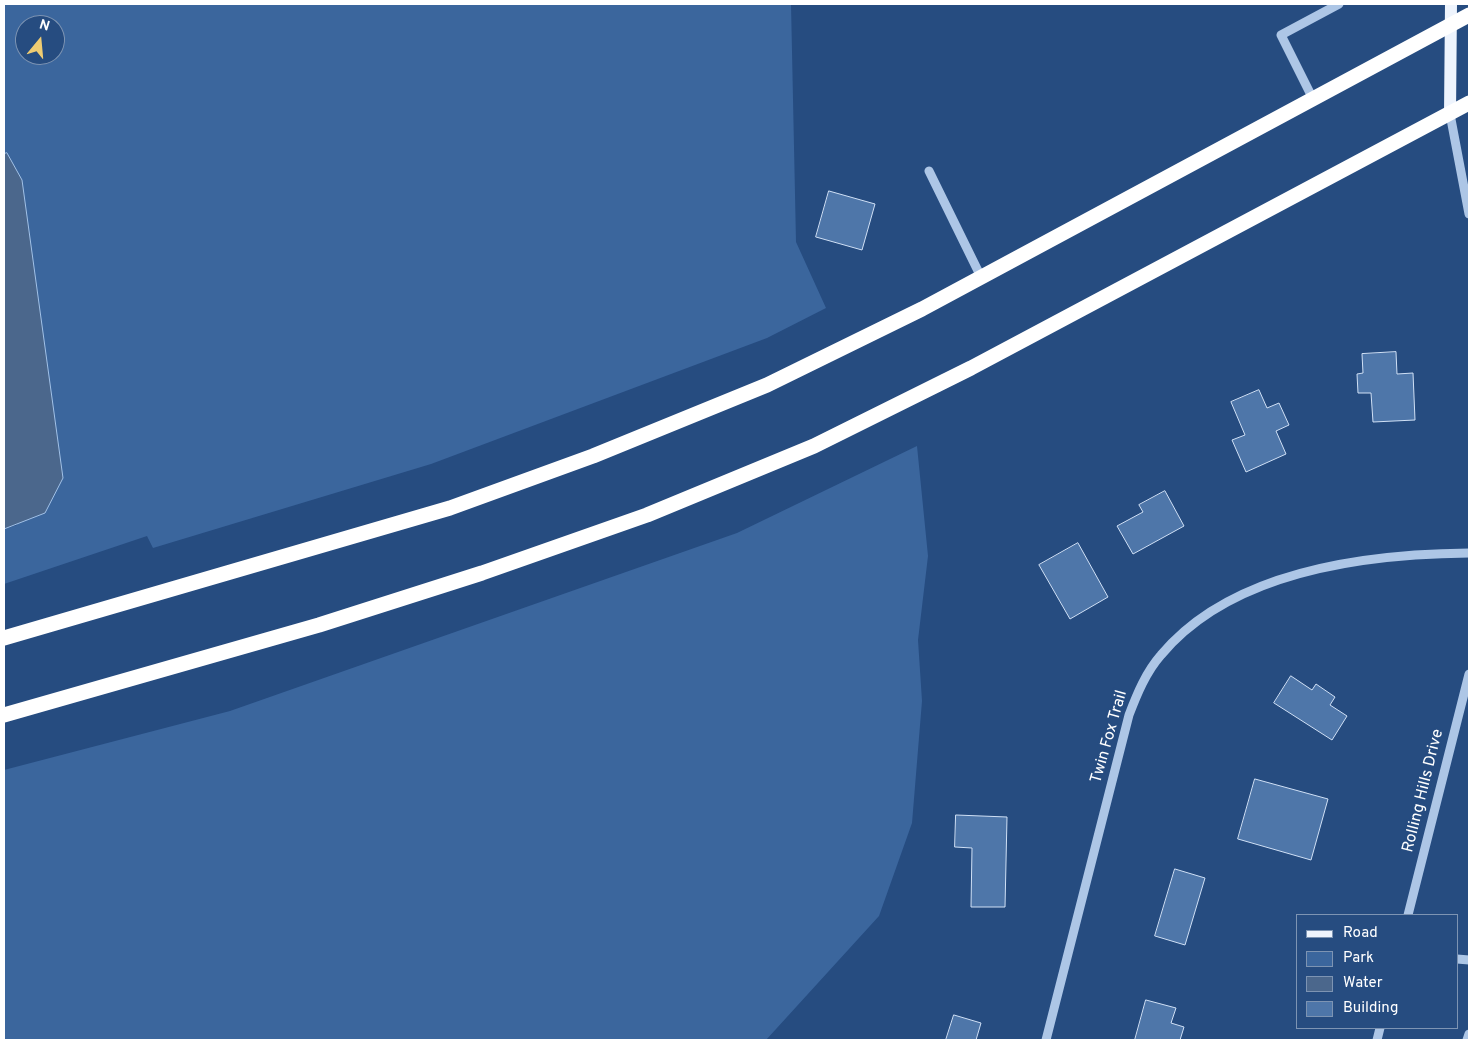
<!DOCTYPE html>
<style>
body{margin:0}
#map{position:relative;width:1473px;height:1044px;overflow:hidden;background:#264c80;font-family:Overpass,sans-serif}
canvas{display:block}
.frame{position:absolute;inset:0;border:5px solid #fff;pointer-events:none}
.legend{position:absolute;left:1296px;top:914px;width:162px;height:115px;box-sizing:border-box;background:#264c80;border:1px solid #7d94b3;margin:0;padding:6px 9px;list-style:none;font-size:15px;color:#fff}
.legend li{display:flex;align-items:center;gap:10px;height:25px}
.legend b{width:25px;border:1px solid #7d94b3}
.north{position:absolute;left:15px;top:15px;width:50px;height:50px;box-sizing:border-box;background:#264c80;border:1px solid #7d94b3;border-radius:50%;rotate:17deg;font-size:14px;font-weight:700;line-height:20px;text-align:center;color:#fff}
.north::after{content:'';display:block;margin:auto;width:18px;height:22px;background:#efcc72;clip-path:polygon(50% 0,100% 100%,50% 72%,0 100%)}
</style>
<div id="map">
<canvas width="1473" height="1044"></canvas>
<div class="frame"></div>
<ul class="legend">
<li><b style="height:6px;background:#eef4fd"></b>Road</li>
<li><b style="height:14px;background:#3b669d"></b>Park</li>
<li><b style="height:14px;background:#4b678c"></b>Water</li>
<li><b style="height:14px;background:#4e76a9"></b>Building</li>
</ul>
<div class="north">N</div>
</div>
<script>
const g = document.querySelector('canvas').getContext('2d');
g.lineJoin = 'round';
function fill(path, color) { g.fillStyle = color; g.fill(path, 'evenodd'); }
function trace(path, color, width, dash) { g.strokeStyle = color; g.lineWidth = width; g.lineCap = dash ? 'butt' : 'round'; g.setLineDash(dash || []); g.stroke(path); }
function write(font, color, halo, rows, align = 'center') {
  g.font = font + ' Overpass,sans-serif'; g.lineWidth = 4.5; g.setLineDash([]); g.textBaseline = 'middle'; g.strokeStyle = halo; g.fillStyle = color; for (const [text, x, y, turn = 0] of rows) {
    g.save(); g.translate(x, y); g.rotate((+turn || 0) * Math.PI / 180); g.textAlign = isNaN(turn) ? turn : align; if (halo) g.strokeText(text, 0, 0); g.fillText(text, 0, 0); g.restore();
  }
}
fill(new Path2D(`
 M4,4H791L796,242L826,308L767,338L431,464L153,548L147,536L4,584V529L17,525L7,153L4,154ZM25,25H55V55H25Z
 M917,446L928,556L918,640L922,701L912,823L879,916L766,1040H4V770L230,711L737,533Z`), '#3b669d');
const water = new Path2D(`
 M7,153L22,180L63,478L45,513L4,529V154Z`);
fill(water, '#4b678c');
trace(water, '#a1c1e7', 1);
const building = new Path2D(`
 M829,191L875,204L862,250L816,237Z
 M1396,352L1397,374L1413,373L1415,420L1373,422L1371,393H1358L1357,374L1363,373L1362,354Z
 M1259,390L1267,408L1279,403L1289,425L1276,431L1286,454L1246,472L1232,440L1245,435L1231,402Z
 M1165,491L1184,526L1133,554L1117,526L1143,512L1139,505Z
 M1078,543L1108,597L1070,619L1039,565Z
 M1291,676L1312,690L1316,684L1335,697L1330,705L1347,716L1332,740L1274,703Z
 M1255,779L1328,799L1311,860L1238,839Z
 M956,815L1007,817L1005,907H971L972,848L955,847Z
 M1175,869L1205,878L1185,945L1155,936Z
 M1146,1000L1176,1008L1171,1023L1184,1027L1180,1040H1135Z
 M954,1015L981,1023L976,1040H946Z`);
fill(building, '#4e76a9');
trace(building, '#d0e0f5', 1);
trace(new Path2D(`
 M1313,99L1281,35L1339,4
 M1450,114L1469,214
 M929,171L981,277
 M1408,915L1469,674
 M1457,959L1469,960
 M1046,1040L1129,715C1137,694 1146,672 1161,655C1232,570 1366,554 1469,553
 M1377,1040L1380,1028
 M1467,1040L1469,1034`), '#adc6e6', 9);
trace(new Path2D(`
 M1450,114L1451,4`), '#eef4fd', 12);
trace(new Path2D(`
 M4,638L450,508L593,456L767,385L922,309L1469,15
 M4,715L319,625L482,573L647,515L814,446L971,368L1469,103`), '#fff', 15);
write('16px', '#fff', '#264c80', [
 ["Twin Fox Trail",1110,737,-74],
 ["Rolling Hills Drive",1424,791,-76]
]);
</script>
